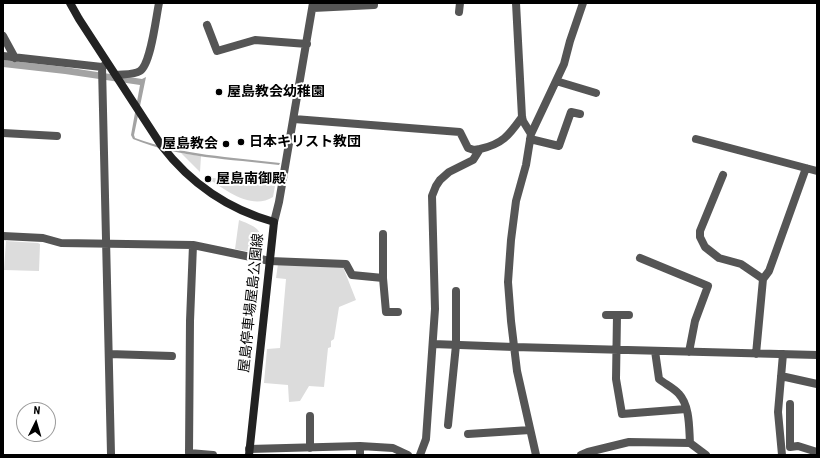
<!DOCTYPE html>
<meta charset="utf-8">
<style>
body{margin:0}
#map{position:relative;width:820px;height:458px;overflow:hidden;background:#fff;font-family:"Roboto Condensed",sans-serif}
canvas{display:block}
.frame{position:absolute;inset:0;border:4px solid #000;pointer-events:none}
.north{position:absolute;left:16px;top:402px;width:40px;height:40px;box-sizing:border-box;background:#fff;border:1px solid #999;border-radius:50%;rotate:5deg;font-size:11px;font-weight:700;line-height:16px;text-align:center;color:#000}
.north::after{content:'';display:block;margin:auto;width:14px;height:18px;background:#000;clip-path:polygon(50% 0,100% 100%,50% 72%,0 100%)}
</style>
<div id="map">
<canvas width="820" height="458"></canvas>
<div class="frame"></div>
<div class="north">N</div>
</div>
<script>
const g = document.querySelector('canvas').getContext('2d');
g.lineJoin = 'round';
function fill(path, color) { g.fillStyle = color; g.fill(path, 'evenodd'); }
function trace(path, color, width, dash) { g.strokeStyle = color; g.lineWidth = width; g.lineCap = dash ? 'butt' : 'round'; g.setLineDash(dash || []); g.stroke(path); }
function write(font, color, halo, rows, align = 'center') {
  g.font = font + ' "Roboto Condensed","Noto Sans JP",sans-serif'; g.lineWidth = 4; g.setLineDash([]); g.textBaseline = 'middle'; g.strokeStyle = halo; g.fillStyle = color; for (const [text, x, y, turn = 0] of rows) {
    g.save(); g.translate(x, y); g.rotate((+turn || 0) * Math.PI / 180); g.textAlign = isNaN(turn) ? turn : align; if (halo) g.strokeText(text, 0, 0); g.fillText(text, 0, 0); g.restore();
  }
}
fill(new Path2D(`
 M181,153L201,156L200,172Z
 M206,177L275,186L273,197C251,211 224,189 206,177Z
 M239,220C260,228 264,231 261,254L235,249Z
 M6,241L38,243L40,244L39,271L4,270Z
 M278,264L343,267L356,300L339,307L334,339L331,341V347L328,348L324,387L309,386L300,401L289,402L288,385L264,383L267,349L280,348L286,279L276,278Z`), '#dcdcdc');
fill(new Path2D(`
 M3,60L65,67L142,79L146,77L134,135L135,138C181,155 231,157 280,163L279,165C231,159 179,158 133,139L131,135L140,85L65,74L3,67Z`), '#a3a3a3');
trace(new Path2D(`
 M516,3L522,117L523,121L531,134L526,165L516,201L511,240L508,282L511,321L517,371L536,455
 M313,8L374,5V3
 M459,12L460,3
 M207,25L217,51L255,40L307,44
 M3,36L15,58
 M3,56L102,67L105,65
 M102,67L111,454
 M116,75C123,74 134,75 140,71C151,64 156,17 159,3
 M556,81L596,93
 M294,119L460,132L468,148L474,150L480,149
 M3,133L57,136
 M531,134L564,64L570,41L583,3
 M530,139L559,146L571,112L580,114
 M696,139L817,171
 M723,175L700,231V237L705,247L719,258L741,264L763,279L756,354
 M274,222L279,202L313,3
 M383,234V278
 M3,236L43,238L61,243L193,245L270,261L346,264L352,275L383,278L386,312H398
 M193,245L190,321L189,453L213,455
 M640,258L708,286L695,321L689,352
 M763,279L769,271L806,168
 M606,315H617L616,379L622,414L686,409
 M617,315H629
 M433,344L514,347L817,355
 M655,351L659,379C665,384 674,388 679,394C690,406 689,428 690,443L706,455
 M109,354L172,356
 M781,376L817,384
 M790,404V447L798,446L817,452
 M310,416V448
 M448,425L456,345V291
 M468,434L530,430
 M249,449L360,446L393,448L408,455
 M360,455V446
 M420,455L426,439L435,309L432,196L436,186L440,180L449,172L473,160L480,149C503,144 509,135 522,117
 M581,455L588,452L629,442L690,443
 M782,455L778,412L783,354`), '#555', 8);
trace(new Path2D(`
 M70,3L79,19L161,145C190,183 227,209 274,222L249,455`), '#222', 8);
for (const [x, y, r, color] of [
 [219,92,4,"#000"],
 [241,142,4,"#000"],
 [226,144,4,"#000"],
 [208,179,4,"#000"]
]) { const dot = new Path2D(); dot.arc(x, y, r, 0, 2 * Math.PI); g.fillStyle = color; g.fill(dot); trace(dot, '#fff', 1.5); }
write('bold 14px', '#000', '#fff', [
 ["屋島教会幼稚園",227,92],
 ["日本キリスト教団",249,142],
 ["屋島教会",218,144,"right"],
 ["屋島南御殿",216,179]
], 'left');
write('14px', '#000', '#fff', [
 ["屋島停車場屋島公園線",252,303,-84]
]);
</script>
